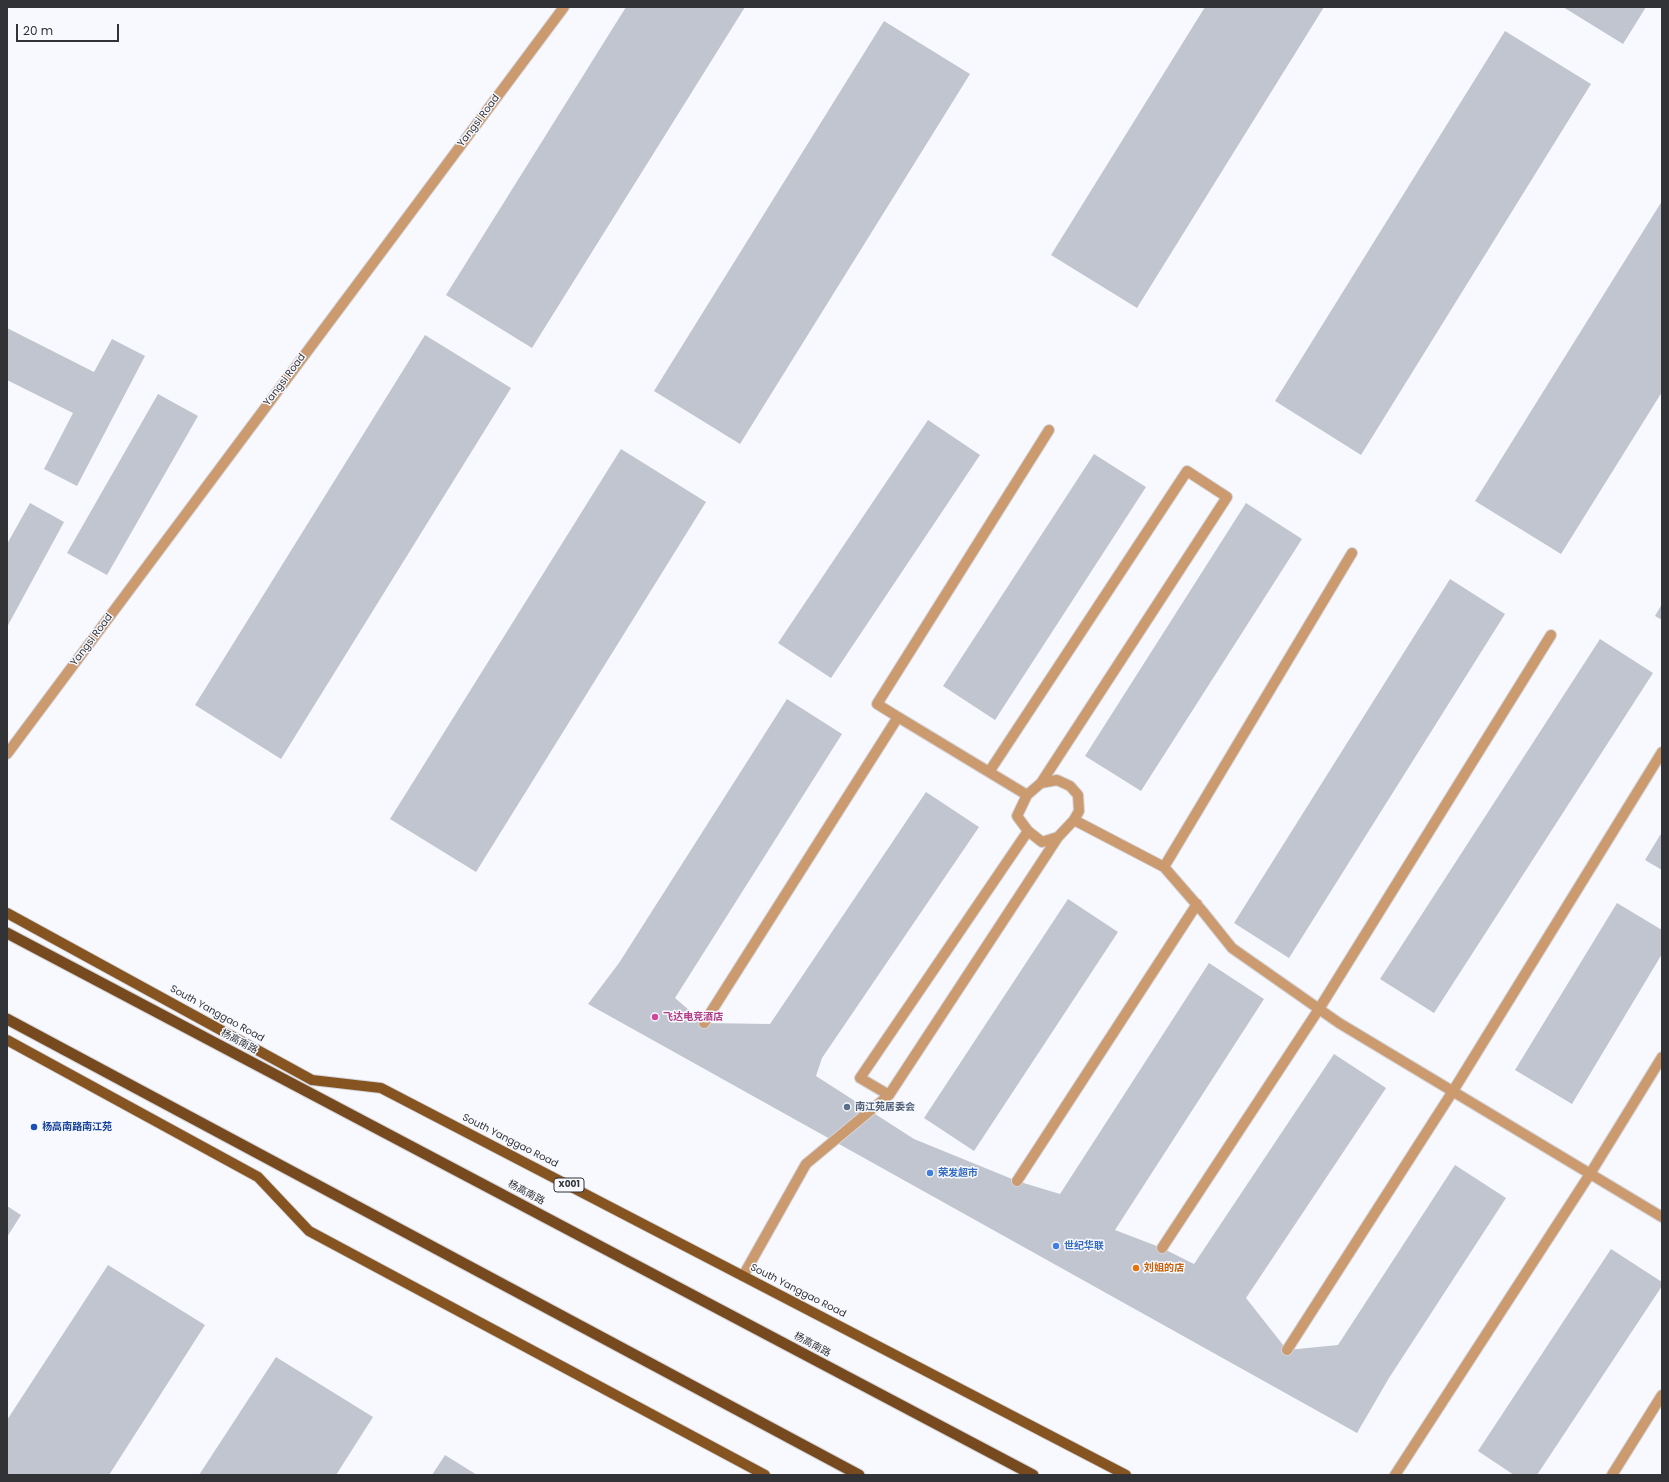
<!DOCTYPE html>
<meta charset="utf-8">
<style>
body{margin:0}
#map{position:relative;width:1669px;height:1482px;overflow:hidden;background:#f7f9fe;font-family:Poppins,sans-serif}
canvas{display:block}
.frame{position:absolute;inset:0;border:8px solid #323337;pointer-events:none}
.scale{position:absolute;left:16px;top:24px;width:103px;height:18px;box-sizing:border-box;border:2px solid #323337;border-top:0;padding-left:5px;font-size:12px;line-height:14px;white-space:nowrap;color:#323337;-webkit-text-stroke:3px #f7f9fe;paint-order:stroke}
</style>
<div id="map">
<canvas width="1669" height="1482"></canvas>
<div class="frame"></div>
<div class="scale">20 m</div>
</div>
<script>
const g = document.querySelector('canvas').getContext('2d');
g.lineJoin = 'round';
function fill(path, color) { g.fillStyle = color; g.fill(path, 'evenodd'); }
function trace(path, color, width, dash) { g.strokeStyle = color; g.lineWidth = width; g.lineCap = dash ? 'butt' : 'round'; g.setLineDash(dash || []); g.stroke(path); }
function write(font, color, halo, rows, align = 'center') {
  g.font = font + ' Poppins,"Noto Sans SC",sans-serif'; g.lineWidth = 3; g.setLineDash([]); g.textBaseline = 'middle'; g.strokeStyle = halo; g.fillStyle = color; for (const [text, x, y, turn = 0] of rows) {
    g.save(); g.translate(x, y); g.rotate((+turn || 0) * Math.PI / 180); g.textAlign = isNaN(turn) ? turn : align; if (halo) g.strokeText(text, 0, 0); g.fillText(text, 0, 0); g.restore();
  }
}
fill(new Path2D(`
 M626,7H745L532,348L446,295Z
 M1205,7H1324L1137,308L1051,255Z
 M1563,7H1646L1623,44Z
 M884,21L970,74L740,444L654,391Z
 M1505,31L1591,84L1361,455L1275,401Z
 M1662,201V392L1561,554L1475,501Z
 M7,328L94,372L112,339L145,356L77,486L44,469L73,413L7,380Z
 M425,335L511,388L281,759L195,705Z
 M158,394L198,416L107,575L67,553Z
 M928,420L980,455L831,678L778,643Z
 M621,449L706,502L476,872L390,819Z
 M1094,454L1146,487L995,720L943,686Z
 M30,503L64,522L7,627V544Z
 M1246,503L1302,539L1141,791L1085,756Z
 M1450,579L1505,614L1289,958L1234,923Z
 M1662,604V620L1655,616Z
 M1600,639L1653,673L1434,1013L1380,979Z
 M787,699L842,734L675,998L704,1023L770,1024L926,792L979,827L822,1058L816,1076L914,1139L1017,1181L1060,1194L1209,963L1264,999L1115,1230L1162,1248L1194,1264L1334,1054L1386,1088L1246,1298L1287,1350L1338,1345L1455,1165L1506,1198L1389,1378L1357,1433L588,1004L619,963Z
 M1662,832V870L1645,860Z
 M1068,899L1118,932L974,1151L924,1118Z
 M1617,903L1662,930V954L1572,1104L1515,1070Z
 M7,1206L21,1215L7,1237Z
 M1611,1249L1662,1282V1286L1537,1475H1514L1478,1451Z
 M108,1265L205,1325L109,1475H7V1420Z
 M276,1357L373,1417L336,1475H199Z
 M445,1455L477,1475H432Z`), '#c1c5cf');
const service = new Path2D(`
 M898,717L877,704L1049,430
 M989,772L1187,471L1227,497L1041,783
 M1057,780L1070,786L1078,795L1079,811L1074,820L1058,837L1042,842L1028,831L1017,816L1027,795L1041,783Z
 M1074,820L1164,867L1204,913L1232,948L1339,1023L1662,1217
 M1164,867L1352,553
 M704,1023L898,717L1027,795
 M889,1095L860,1078L1028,831
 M1017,1181L1197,904
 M1162,1248L1319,1009L1551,635
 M743,1276L806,1164L889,1095L1058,837
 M1287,1350L1453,1091L1662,752
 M1395,1475L1590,1174L1662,1057
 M1612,1475L1662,1395`);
const tertiary = new Path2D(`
 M7,754L564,7`);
const primary = new Path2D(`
 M7,913L312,1080L381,1088L1126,1475
 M7,1040L258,1177L309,1231L765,1475`);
const trunk = new Path2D(`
 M7,933L1033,1475
 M7,1019L859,1475`);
trace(service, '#d4d5da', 12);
trace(tertiary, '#d4d5da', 12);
trace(primary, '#d4d5da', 12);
trace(trunk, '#d4d5da', 13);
trace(service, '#cb9a6f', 10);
trace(tertiary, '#cb9a6f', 10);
trace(primary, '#865421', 10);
trace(trunk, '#764a1e', 11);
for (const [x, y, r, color] of [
 [655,1017,4,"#d1479c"],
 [847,1107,4,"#5c6f8a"],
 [34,1127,4,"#1a4fb4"],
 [930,1173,4,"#3f7fe0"],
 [1056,1246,4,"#3f7fe0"],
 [1136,1268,4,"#e8710a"]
]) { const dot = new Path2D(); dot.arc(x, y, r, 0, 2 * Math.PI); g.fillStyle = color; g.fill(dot); trace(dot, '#f7f9fe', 1.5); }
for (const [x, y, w] of [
 [569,1185,30]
]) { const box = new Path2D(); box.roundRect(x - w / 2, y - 7, w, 14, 3); g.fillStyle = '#f7f9fe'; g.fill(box); trace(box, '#323337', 1); }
write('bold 9px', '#323337', null, [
 ["X001",569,1185]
]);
write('10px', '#323337', '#f7f9fe', [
 ["Yangsi Road",479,121,-53],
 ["Yangsi Road",285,380,-53],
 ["Yangsi Road",92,640,-53],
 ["South Yanggao Road",217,1014,29],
 ["杨高南路",239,1042,28],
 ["South Yanggao Road",510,1141,27],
 ["杨高南路",526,1193,28],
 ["South Yanggao Road",798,1291,27],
 ["杨高南路",812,1345,28]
]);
write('bold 10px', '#b23c85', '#f7f9fe', [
 ["飞达电竞酒店",663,1017]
], 'left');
write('bold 10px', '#4e5e75', '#f7f9fe', [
 ["南江苑居委会",855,1107]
], 'left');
write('bold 10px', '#164399', '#f7f9fe', [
 ["杨高南路南江苑",42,1127]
], 'left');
write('bold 10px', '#366cbe', '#f7f9fe', [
 ["荣发超市",938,1173],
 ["世纪华联",1064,1246]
], 'left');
write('bold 10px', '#c56008', '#f7f9fe', [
 ["刘姐的店",1144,1268]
], 'left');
</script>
